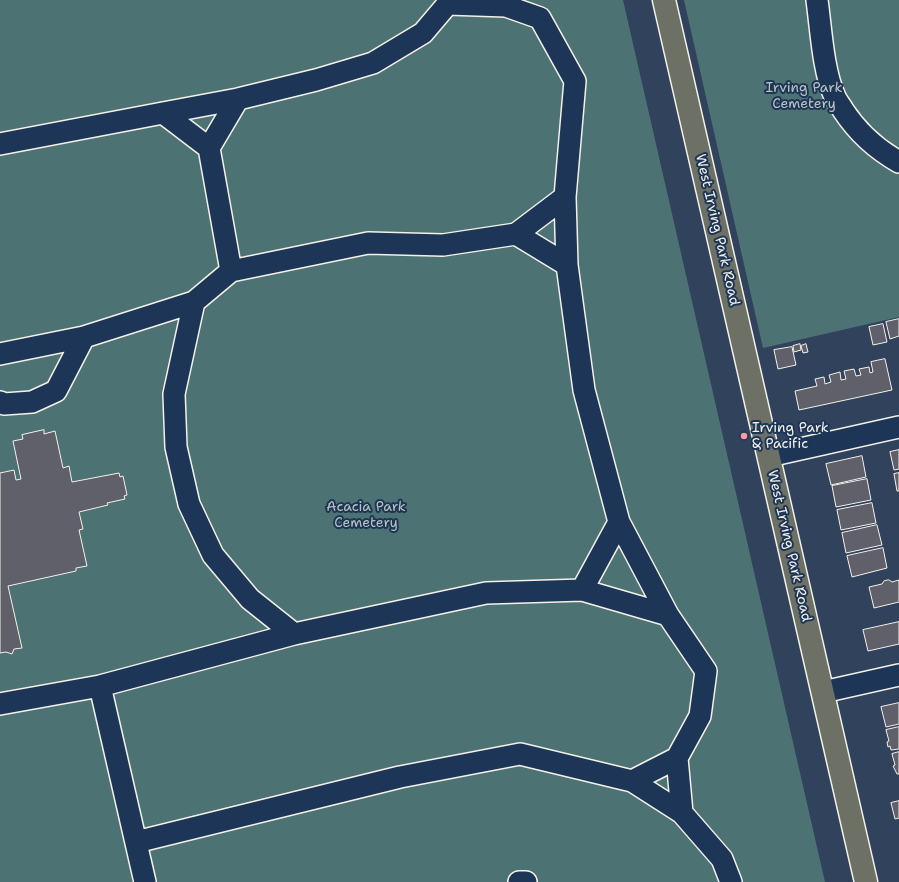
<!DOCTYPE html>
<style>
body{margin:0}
canvas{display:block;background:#31425d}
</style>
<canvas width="899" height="882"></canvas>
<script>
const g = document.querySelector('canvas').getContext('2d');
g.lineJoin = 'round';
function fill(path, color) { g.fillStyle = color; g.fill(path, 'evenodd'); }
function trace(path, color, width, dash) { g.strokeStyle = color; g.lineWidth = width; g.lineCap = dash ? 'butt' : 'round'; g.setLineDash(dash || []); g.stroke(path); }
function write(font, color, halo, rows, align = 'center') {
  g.font = font + ' "Shantell Sans",sans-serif'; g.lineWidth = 4; g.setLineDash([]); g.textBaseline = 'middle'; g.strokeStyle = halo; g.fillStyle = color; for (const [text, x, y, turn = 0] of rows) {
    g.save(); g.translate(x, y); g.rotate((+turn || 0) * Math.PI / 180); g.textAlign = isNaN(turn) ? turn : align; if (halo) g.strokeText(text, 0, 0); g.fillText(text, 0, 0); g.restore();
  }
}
fill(new Path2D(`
 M0,0H623L825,882H0Z
 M684,0H899V317L763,348Z`), '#4d7274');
const building = new Path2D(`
 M899,319V336L890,339L886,322Z
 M883,324L887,342L873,345L869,327Z
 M800,344L801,350L794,352L793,346Z
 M806,344L808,352L803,353L801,346Z
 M792,347L796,365L778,369L774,350Z
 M885,359L892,390L799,410L795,391L817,386L815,379L824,377L825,384L831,382L829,375L840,372L841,380L846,379L844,371L854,369L856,376L861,375L859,369L869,367L870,373L873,372L871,362Z
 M44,430V434L55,431L63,468L69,466L72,482L119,473L120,477L123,476L127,495L124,496L125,499L107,503L108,505L79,512L83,529L79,530L87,566L76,568V571L8,586L22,648L14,649L12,654L6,652L0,653V473L14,470L16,480L21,479L13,441L23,439L22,435Z
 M899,450V469L894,470L890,452Z
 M862,456L866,477L831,485L826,464Z
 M899,473V491H897L894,474Z
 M867,479L871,500L836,507L832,486Z
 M872,503L876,523L841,530L837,510Z
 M877,525L882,545L846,553L842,533Z
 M883,548L887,568L852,577L847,556Z
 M889,580L892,582L899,580V602L874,608L869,587L882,584L884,581Z
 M899,622V644L868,651L863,630Z
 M899,703V724L886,727L881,707Z
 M899,727V749L891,750L890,746L888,747L887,742L889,741L886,730Z
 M899,752V774H897L893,766L895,765L892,754Z
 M899,801V818L895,819L891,803Z`);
fill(building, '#60606a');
trace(building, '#f4f1e8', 1);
const minor = new Path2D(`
 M817,0C821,29 823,71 835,97C837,102 841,106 843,110C858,133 876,149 899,162
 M163,113L209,148
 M0,144L163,113L238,99L316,80L373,63L423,33L451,0
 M565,197L567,265L584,390L619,522L668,615
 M516,234L567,265
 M231,271L209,148L238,99
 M194,302L174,394L176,447L189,504L213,555L250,599L294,634
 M0,354L84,337L194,302L231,271L368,243L443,245L516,234L565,197L575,81L540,18L506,6L448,4
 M0,402L4,404L32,402L56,391L84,337
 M769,456L899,427
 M582,590L619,522
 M100,686L145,882
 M823,692L899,675
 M0,704L100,686L294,634L486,593L582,590L668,615L706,671L700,716L677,758L632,781
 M677,758L682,813
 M136,842L400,777L520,754L632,781L682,813L722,859L731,882
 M519,882H526`);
const major = new Path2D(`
 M664,0L866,882`);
trace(minor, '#f4f1e8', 24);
trace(major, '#f4f1e8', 25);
trace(minor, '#1d3557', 21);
trace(major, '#6c7065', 22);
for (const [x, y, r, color] of [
 [744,436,4,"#ff9aa2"]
]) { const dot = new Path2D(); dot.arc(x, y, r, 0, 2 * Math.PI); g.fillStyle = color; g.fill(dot); trace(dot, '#1d3557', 1.5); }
write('14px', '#bac5bf', '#1d3557', [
 ["Irving Park",804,88],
 ["Cemetery",804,104],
 ["Acacia Park",366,507],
 ["Cemetery",366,523]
]);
write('14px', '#f4f1e8', '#1d3557', [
 ["West Irving Park Road",717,230,77],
 ["West Irving Park Road",789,546,77]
]);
write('14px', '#f4f1e8', '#1d3557', [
 ["Irving Park",752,428],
 ["& Pacific",752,444]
], 'left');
</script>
